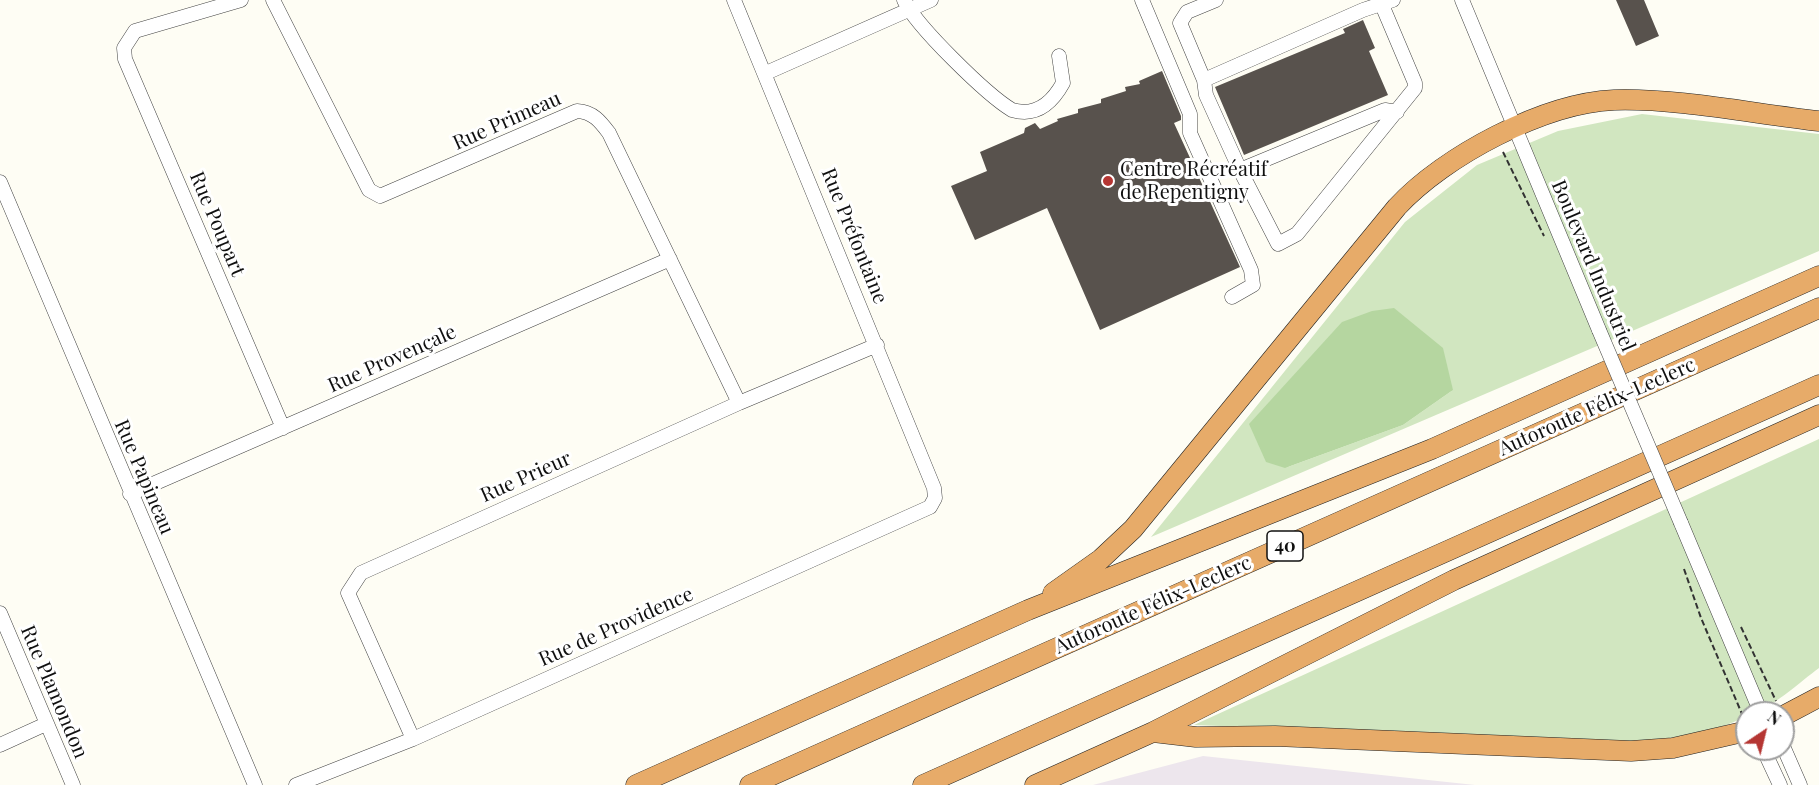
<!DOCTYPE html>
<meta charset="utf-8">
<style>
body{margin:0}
#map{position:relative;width:1819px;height:785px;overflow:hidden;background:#fefdf4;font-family:"Playfair Display",serif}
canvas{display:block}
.north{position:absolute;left:1735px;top:701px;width:60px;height:60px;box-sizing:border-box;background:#fff;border:2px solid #9f9f9f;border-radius:50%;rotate:35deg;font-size:16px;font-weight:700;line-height:24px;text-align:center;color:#101010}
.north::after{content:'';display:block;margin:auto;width:21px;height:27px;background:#b53633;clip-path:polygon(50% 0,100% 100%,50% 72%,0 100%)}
</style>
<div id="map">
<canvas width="1819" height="785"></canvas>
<div class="north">N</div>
</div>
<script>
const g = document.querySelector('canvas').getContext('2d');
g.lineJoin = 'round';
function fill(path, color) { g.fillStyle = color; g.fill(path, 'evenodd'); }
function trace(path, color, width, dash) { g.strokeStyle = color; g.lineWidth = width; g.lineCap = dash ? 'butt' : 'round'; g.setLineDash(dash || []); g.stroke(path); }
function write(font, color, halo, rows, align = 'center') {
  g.font = font + ' "Playfair Display",serif'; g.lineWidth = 6; g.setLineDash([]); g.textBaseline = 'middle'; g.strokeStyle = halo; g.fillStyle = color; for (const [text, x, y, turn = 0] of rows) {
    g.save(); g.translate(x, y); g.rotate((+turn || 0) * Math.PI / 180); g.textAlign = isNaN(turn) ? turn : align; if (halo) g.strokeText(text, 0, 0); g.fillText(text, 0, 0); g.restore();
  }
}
fill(new Path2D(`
 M1203,756L1475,785H1093Z`), '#ede6ed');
fill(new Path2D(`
 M1642,114L1819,134V251L1151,537L1405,222L1477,165L1558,131ZM1453,390L1403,425L1285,468Z
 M1819,439V668C1802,680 1768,713 1747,713V716C1712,734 1674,738 1635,742L1194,725Z`), '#d1e6c0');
fill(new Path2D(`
 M1394,308L1443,348L1453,390L1403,425L1285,468L1266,462L1249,424L1342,322L1372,311Z`), '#b5d6a0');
fill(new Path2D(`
 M1616,0H1644L1659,36L1636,46Z
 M1363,20L1375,48L1369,51L1388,95L1244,155L1215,87L1345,33L1343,29Z
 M1162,71L1181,116V120L1174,123L1240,267L1100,330L1047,208L975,240L951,186L987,171L980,152L1024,133L1025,128L1035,123L1040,129L1058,121L1057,119L1078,113V109L1101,103V99L1126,91L1125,87L1140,84L1139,81Z`), '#58524d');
const minor = new Path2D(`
 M241,0L135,31L124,48L125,59L283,428
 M273,0L369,190L380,196L577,111C593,112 600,121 609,133L739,403
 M904,0C916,26 987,95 1012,110C1036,117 1052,103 1063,83L1059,56
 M1142,0L1190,114V133L1251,270L1253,285L1232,297
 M1216,0L1187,12L1180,23L1204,80L1363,10L1393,0
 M1462,0L1599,330
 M766,73L931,0
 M1204,80L1206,95L1240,170L1385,110L1397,112
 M1240,170L1278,244L1297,234L1415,88V83L1382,5
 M0,182L255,785
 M130,494L670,259
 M1681,523L1761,713
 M0,613L73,785
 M413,739L348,593L361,573L739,403L877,345
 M0,745L46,724
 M1783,746L1800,785
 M1767,749V757L1780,785
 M296,785L413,739L930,507L935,498L934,488L734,0`);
const highway = new Path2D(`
 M1053,593L1101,559L1133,529L1397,207C1444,156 1544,103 1614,100C1678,98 1755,114 1819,121
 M1783,716L1819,697
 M1153,732L1196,737L1275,736L1631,751L1673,748L1747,731
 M636,785L1028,610L1432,449L1819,276
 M750,785L1819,308
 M923,785L1819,385
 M1035,785L1153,732L1454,580L1819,415`);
trace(minor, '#434343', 15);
trace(highway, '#212121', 21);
trace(new Path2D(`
 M1503,152L1544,236
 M1684,569L1701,618L1742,714
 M1741,627L1776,701`), '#323232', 2, [6, 3]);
trace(minor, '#fff', 14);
trace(highway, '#e7ab69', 20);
const minorBridge = new Path2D(`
 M1599,330L1681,523`);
trace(minorBridge, '#434343', 15, []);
trace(minorBridge, '#fff', 14);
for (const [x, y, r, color] of [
 [1108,181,6,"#b53633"]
]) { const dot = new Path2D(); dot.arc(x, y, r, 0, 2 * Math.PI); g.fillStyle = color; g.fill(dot); trace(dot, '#fff', 2); }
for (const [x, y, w] of [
 [1285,546,36]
]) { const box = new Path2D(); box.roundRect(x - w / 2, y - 15, w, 30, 4.5); g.fillStyle = '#fff'; g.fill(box); trace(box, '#101010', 1.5); }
write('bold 18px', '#101010', null, [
 ["40",1285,546]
]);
write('20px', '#101010', '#fff', [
 ["Rue Primeau",507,121,-24],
 ["Rue Poupart",217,224,67],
 ["Rue Préfontaine",854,236,68],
 ["Boulevard Industriel",1593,266,67],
 ["Rue Provençale",392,359,-24],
 ["Autoroute Félix-Leclerc",1597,407,-24],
 ["Rue Papineau",144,477,67],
 ["Rue Prieur",526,477,-24],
 ["Autoroute Félix-Leclerc",1153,605,-24],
 ["Rue de Providence",616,627,-24],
 ["Rue Plamondon",54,692,67]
]);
write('20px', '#101010', '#fff', [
 ["Centre Récréatif",1120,170],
 ["de Repentigny",1120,193]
], 'left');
</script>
